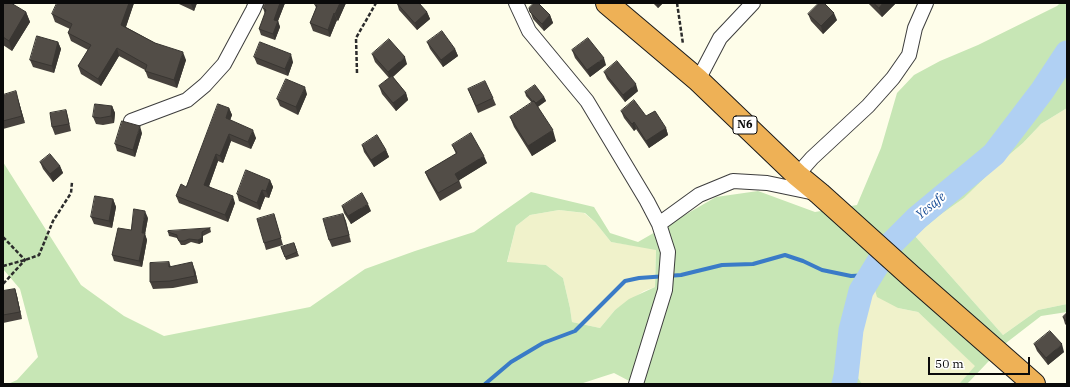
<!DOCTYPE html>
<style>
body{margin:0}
#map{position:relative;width:1070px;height:387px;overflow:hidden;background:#fefde9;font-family:"IBM Plex Serif",serif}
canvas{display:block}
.frame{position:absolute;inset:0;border:4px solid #0a0a0a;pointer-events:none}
.scale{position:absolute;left:928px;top:357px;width:102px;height:18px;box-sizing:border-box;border:2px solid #0a0a0a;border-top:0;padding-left:5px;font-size:12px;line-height:14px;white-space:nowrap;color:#0a0a0a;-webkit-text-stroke:3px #fff;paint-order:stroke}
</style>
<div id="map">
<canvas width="1070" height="387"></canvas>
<div class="frame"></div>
<div class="scale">50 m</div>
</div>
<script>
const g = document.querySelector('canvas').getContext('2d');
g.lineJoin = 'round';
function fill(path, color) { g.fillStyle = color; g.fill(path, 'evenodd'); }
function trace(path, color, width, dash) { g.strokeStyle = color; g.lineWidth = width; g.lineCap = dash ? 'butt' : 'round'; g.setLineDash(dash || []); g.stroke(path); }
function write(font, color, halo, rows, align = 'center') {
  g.font = font + ' "IBM Plex Serif",serif'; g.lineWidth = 4; g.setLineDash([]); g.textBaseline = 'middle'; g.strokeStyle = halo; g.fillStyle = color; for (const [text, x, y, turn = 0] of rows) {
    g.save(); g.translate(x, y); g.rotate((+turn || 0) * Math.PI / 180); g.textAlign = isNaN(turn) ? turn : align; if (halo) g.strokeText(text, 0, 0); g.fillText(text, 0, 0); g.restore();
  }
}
fill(new Path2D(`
 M1067,108V304L1038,310L1003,335L915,236L940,215L964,198L1003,160L1023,143L1041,124Z
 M559,210L584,213L595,222L611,242L656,249L655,287L644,291L615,310L600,328L572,322L570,308L563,278L546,265L507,263L516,226L530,215Z
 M871,275L898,308L918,312L976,366L959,384H862L857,376H846L851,330L861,291Z`), '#f0f2cb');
fill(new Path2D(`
 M1060,3H1067V108L1041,124L1023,143L1003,160L964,198L940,215L915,236L1003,335L1038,310L1067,304V312L1041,316L1006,343L967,384H959L975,366L918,312L898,308L877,297L871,276L861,291L851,330L846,376H857L862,384H635L614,373L580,384H8L17,380L38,357L20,289L3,269V162L81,285L124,316L164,336L310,307L365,269L415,251L474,232L531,192L594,207L610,233L638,242L716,197L758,191L815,212L857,205L881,148L897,93L914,75L940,61L978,45L1057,6ZM559,210L585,213L595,222L611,242L656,250L655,287L629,299L615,310L600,328L572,322L570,308L563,278L546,265L507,262L516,226L530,215Z`), '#c7e6b5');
trace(new Path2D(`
 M485,384L511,362L543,343L575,331L625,281L639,278L681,275L722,265L753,264L785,255L803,261L822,270L851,276L871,275`), '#3a7bc7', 4);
trace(new Path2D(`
 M844,384L846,376L851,330L861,291L888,247L917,218L994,154L1042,91L1067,53`), '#b0d0f3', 25);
const street = new Path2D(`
 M516,3L529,31L587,101L647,201L659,224L668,252L665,290L636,384
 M698,80L720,38L753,3
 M131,121L187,100L205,85L224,64L253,10L256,3
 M797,175L812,158L868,106L893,78L909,55L915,28L926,3
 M659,224L699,195L733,181L767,183L815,193`);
const highway = new Path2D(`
 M607,3L698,80L797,175L820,194L912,277L1034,384`);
trace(street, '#3d3d3d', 16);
trace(highway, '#1b1b1b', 24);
trace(new Path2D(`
 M677,3L683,44
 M357,73L356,38L376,3
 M3,237L25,260L3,284
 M3,266L25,260L39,255L53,221L71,193L72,182`), '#2c2c2c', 2.5, [4, 2]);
trace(street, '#fff', 14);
trace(highway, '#eeb156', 22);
fill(new Path2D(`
 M3,3L26,12L30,22L12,51L3,45Z
 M134,3L126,27L186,60L177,88L148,78L145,70L119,56L101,86L81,74L78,66L88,50L71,41L68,33L70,29L55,22L52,14Z
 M178,3H197L194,11L179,4Z
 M285,3L278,21L280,27L275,40L261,35L259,29L265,14L263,8Z
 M346,3L338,21L337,20L330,37L313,31L310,23L316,8L315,5Z
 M397,3L427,12L430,19L417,30L399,10Z
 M653,3H663L658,8Z
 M868,3H896L882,17Z
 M529,8L550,15L553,23L544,31L533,19Z
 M808,14L837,20L823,34L811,21Z
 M58,42L61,49L54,73L33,67L30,60Z
 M427,42L455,49L458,56L443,67L430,49Z
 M572,50L606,65L590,77L575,58Z
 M372,54L407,64L393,77L406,93L408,100L396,111L382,94L379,86L389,78L375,62Z
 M254,57L293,62L288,76L257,64Z
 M604,72L638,91L625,102L607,79Z
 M468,89L493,98L496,105L478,113Z
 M525,92L544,97L546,101L538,107L556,141L532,156L514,127L510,117L532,103L526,96Z
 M307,94L298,115L280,106L277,99Z
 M3,95L18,99L25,123L3,129Z
 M112,106L115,113L114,123L103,125L96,124L93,117Z
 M229,108L232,115L230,120L256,138L251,149L231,141L223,163L218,161L209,186L235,203L228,222L179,203L176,196L186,187Z
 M66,110L68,117L71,131L55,135L52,127Z
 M621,111L646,116L666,128L668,135L649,148L636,129L634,131L624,118Z
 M142,133L135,157L117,151L115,144Z
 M362,145L386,150L389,157L374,167L364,152Z
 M452,145L487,163L459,180L462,188L440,201L428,179L425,172L456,154Z
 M40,162L60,166L63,173L53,182L43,169Z
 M270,180L273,187L269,198L265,197L260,210L239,201L237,194Z
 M113,199L116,207L112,228L94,224L91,217Z
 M342,206L371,211L351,224L344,213Z
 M274,214L283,245L266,250L264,243Z
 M343,214L351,242L332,247L329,240Z
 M148,218L145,234L147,240L142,267L114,261L112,255L131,230Z
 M210,228L211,232L203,236V242L199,244L191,242L185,245H181L177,238L169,236L168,232Z
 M294,243L299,256L286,260L281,247Z
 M169,262L171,267L195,270L198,283L173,288L153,289L150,282Z
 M15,289L17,296L22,319L3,323V291Z
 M1067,313V326L1065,324L1063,317Z
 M1034,344L1064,352L1048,365L1037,351Z`), '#47423d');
fill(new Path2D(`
 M129,3H134L124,32L121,25Z
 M191,3H197L194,11L191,4Z
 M280,3H285L276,26L274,20Z
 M340,3H346L338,21L335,14Z
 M656,3H663L658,8Z
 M883,3H896L882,17L879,8Z
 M26,12L30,22L12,51L9,41Z
 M427,12L430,19L417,30L415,23Z
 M334,13L337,20L330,37L328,30Z
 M834,13L837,20L823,34L821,26Z
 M550,15L553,23L544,31L542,24Z
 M278,21L280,27L275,40L273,34Z
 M58,42L61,49L54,73L52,66Z
 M117,48L119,56L101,86L98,79Z
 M455,49L458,56L443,67L441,60Z
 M183,52L186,60L177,88L174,80Z
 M291,54L293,62L288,76L285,69Z
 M405,57L407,64L390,79L388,72Z
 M604,58L606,65L590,77L587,70Z
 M636,84L638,91L625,102L623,95Z
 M305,87L307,94L298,115L296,107Z
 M16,91L18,99L25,123L22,116Z
 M406,93L408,100L396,111L393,103Z
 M544,97L546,101L535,108L534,104Z
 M112,106L115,113L114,123L111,116Z
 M229,108L232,115L228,126L226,118Z
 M634,122L636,129L634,131L632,124Z
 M140,126L142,133L135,157L133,150Z
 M666,128L668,135L649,148L646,141Z
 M253,130L256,138L251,149L248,142Z
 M553,130L556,141L532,156L528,146Z
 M229,134L231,141L223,163L220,156Z
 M386,150L389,157L374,167L371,160Z
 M216,154L218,161L207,192L204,185Z
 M484,156L487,163L458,181L455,174Z
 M60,166L63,173L53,182L50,174Z
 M270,180L273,187L269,198L266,191Z
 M262,190L265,197L260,210L257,203Z
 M233,196L235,203L228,222L225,215Z
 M113,199L116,207L112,228L109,221Z
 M368,204L371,211L351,224L348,216Z
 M145,211L148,218L145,234L147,240L142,267L139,261L142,233Z
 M343,214L346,221L351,242Z
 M202,232L203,236V242L199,244L198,240Z
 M192,262L195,270L198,283L195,276Z
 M15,289L17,296L22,319L20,312Z
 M1062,344L1064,352L1048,365L1046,358Z`), '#393632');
const building = new Path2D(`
 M3,3H11L26,12L9,41L3,37Z
 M57,3H129L121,25L155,43L183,52L174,80L145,71L147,65L117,48L98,79L78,66L91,45L68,33L72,24L52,14Z
 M265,3H280L274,20L278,21L273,34L259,29L266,10L263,8Z
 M316,3H340L335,14L334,13L328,30L310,23L317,6L315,5Z
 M397,3H419L427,12L415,23Z
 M534,3H538L550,15L542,24L530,12L529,8Z
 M819,3H824L834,13L821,26L808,14Z
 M874,3H883L879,8Z
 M442,31L455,49L441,60L427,42Z
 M37,36L58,42L52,66L30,60Z
 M588,38L604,58L587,70L572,50Z
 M389,39L405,57L388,72L372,54Z
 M260,42L291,54L285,69L254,57Z
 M617,61L636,84L623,95L604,72Z
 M392,76L406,93L393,103L379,86Z
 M286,79L305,87L296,107L277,99Z
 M485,81L493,98L476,106L468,89Z
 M535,85L544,97L536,103L534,101L533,102L525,92Z
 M16,91L22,116L3,121V95Z
 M634,100L646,116L655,111L666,128L646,141L634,122L632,124L621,111Z
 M534,101L553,130L528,146L510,117Z
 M95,104L112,106L111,116L100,118L93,117Z
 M218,104L229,108L226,118L253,130L248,142L229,134L220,156L216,154L204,185L233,196L225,215L176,196L181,184L186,187Z
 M66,110L69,124L52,127L50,113Z
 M122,121L140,126L133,150L115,144Z
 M471,133L484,156L455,174L459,181L438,193L425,172L457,153L452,145Z
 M377,135L386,150L371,160L362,145Z
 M50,154L60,166L50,174L40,162Z
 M246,170L270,180L266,191L262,190L257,203L237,194Z
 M362,193L368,204L348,216L342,206Z
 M95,196L113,199L109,221L91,217Z
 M134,209L145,211L142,233H145L139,261L112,255L118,228L131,230Z
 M274,214L281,238L264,243L257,219Z
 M343,214L349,235L329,240L323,219Z
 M210,228L202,232V238L198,240L189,239L184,241H179L177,237V235L168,232V231Z
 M294,243L297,252L285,257L281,247Z
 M169,262V267L192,262L195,276L170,281L150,282V263Z
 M15,289L20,312L3,315V291Z
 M1067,313V322L1063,317Z
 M1050,331L1062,344L1046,358L1034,344Z`);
fill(building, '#524d47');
trace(building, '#393632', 1);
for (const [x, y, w] of [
 [745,125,24]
]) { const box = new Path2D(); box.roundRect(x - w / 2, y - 9, w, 18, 3); g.fillStyle = '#fff'; g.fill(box); trace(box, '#0a0a0a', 1); }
write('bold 11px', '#0a0a0a', null, [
 ["N6",745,125]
]);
write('italic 13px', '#1a4e96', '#fff', [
 ["Yesafe",931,206,-40]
]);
</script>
